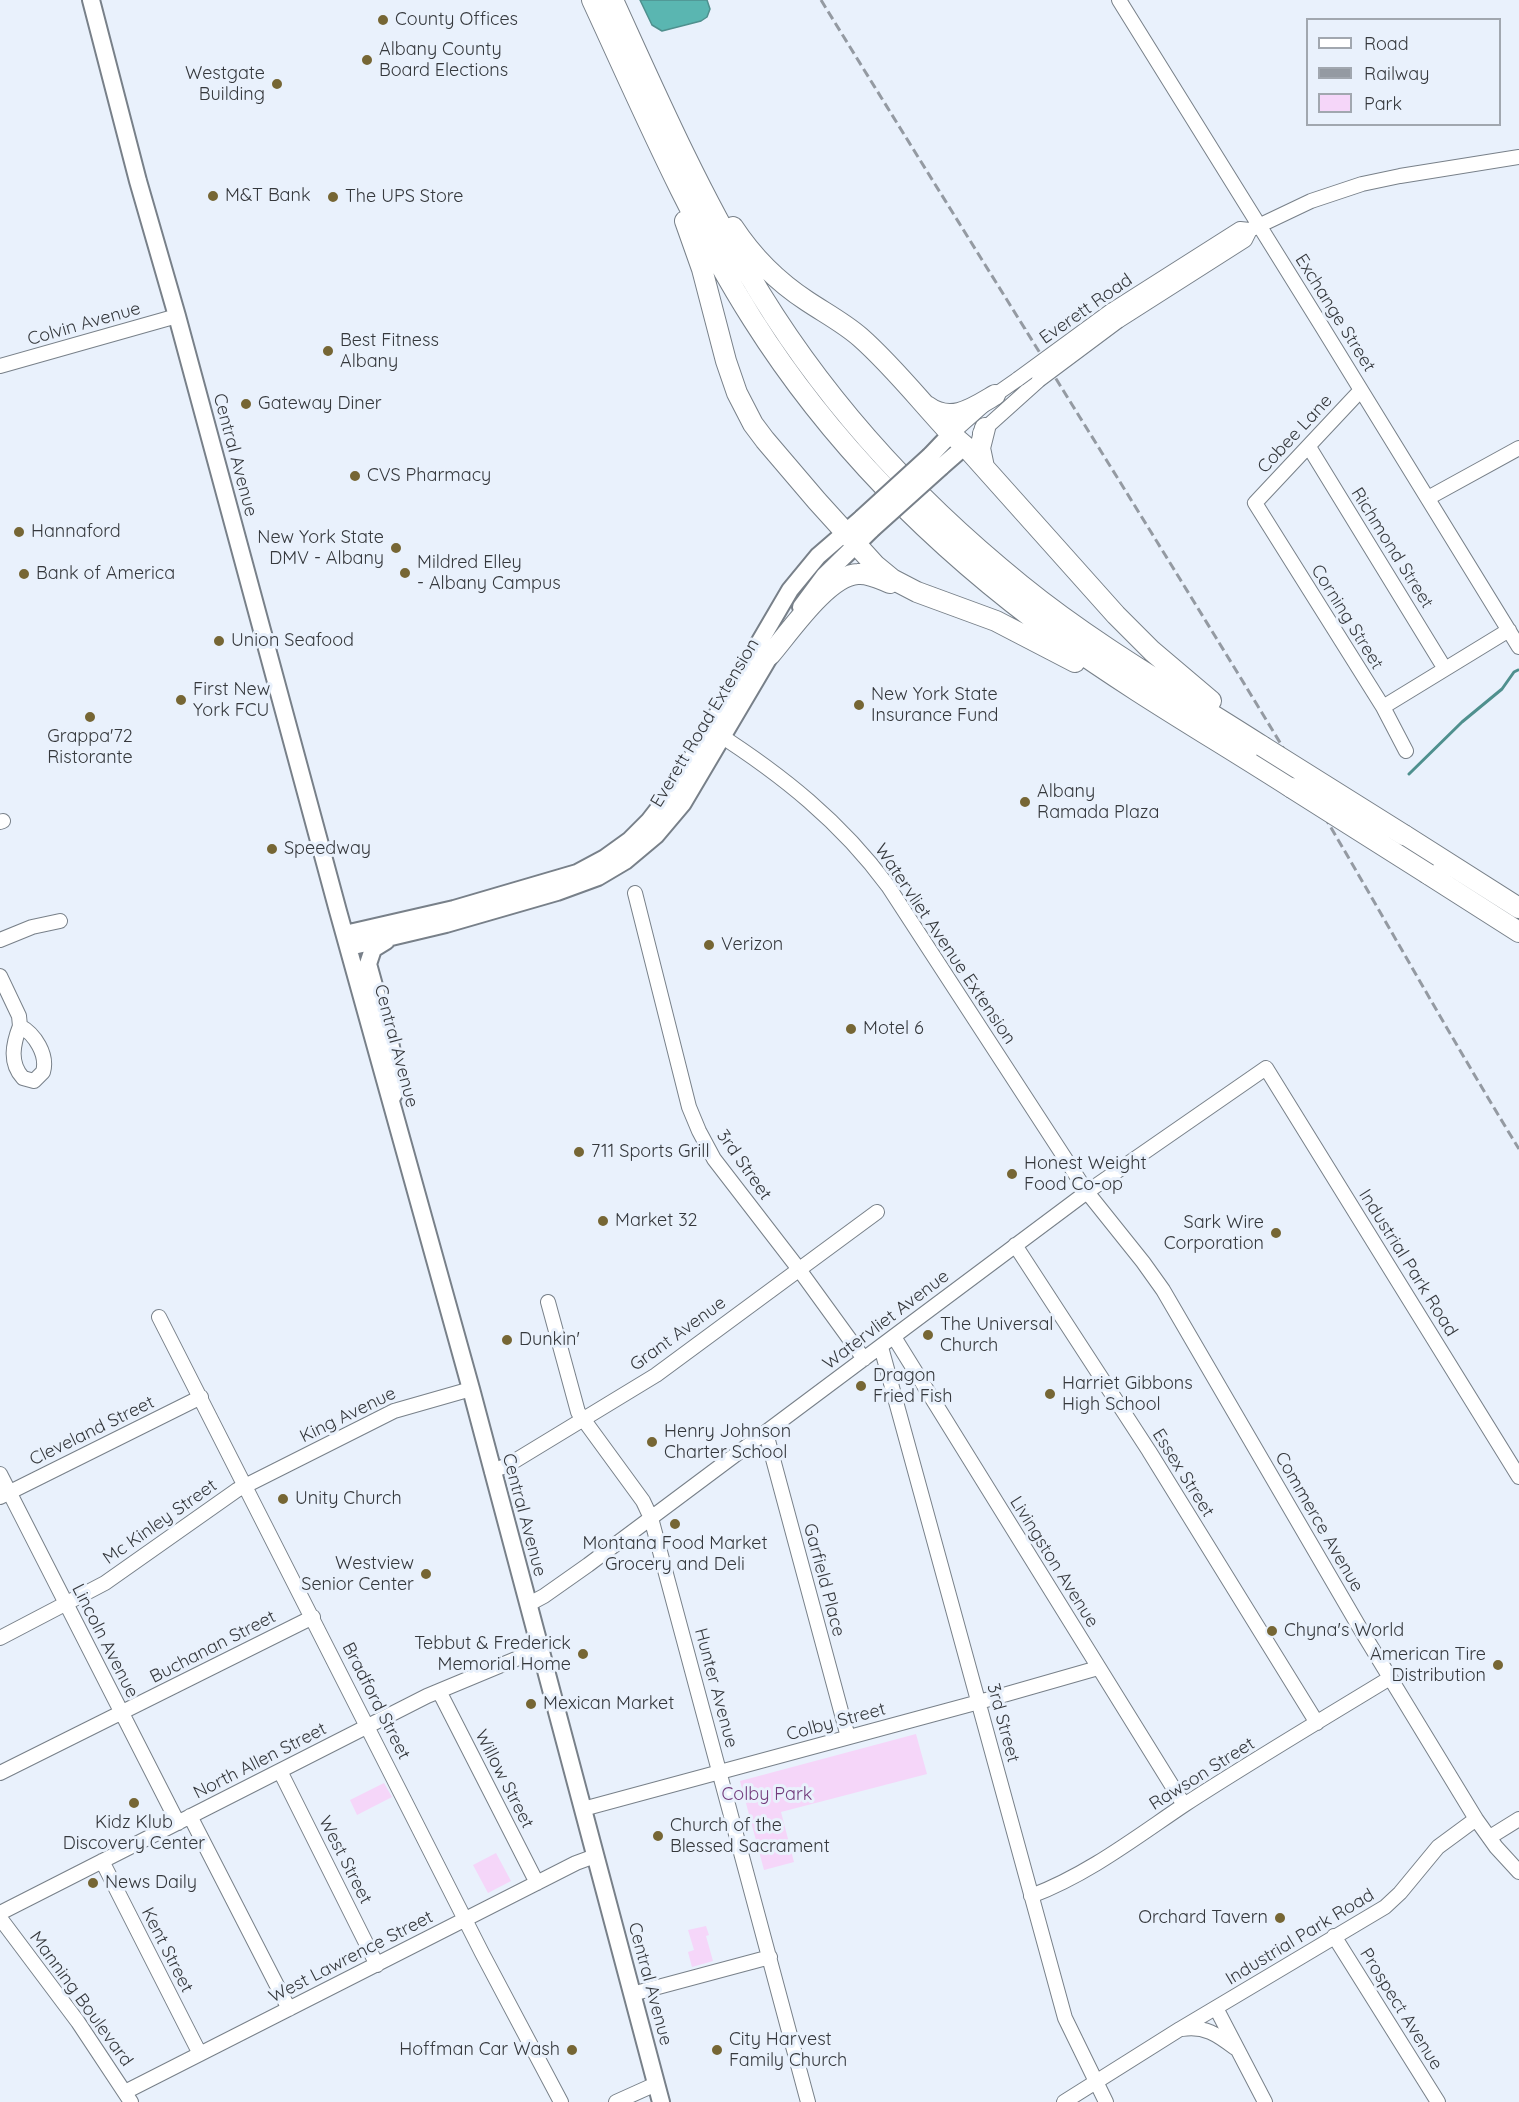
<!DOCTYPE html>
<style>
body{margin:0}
#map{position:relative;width:1519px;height:2102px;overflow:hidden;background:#e9f1fc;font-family:Quicksand,sans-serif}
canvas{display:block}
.legend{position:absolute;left:1306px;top:18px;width:195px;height:108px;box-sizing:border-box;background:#e9f1fc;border:2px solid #a1a7af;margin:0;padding:8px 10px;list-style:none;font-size:18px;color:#35383c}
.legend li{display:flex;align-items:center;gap:12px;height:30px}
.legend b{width:30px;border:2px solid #a1a7af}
</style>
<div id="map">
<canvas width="1519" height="2102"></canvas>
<ul class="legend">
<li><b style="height:8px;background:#fff"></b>Road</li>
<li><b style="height:8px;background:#949aa2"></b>Railway</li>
<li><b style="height:16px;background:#f5d6f9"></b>Park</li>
</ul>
</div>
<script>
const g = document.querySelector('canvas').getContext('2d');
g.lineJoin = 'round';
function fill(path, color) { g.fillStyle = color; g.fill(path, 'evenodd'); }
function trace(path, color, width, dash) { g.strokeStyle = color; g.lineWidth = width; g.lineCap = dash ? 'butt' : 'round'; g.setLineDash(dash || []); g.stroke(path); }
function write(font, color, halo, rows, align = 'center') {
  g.font = font + ' Quicksand,sans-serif'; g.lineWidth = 6; g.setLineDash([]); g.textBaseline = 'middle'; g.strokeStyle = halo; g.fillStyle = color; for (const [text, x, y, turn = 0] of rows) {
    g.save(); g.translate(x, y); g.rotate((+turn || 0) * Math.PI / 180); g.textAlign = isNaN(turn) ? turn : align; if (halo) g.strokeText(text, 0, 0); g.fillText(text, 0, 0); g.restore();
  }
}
fill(new Path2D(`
 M916,1734L927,1774L781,1812L794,1862L764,1870L740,1781Z
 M384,1783L392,1797L357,1815L350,1800Z
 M496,1853L511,1881L488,1893L473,1865Z
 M706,1926L709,1935L706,1936L713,1961L692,1967L688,1952L694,1950L688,1930Z`), '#f5d6f9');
const water = new Path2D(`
 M640,0H707L710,9L707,17L701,21L662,31L652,25Z`);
fill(water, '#5ab6b1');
trace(water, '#4f908e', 1.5);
trace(new Path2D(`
 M1409,774L1462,722L1502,689L1514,672L1518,670`), '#4f908e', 3);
const minor = new Path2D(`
 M1119,0L1321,325L1519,647
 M1111,311L1240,229L1250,230L1311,201L1362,184L1400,176L1519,157
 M1118,321L1245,240L1250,230
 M0,366L177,316
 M1361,390L1255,503L1383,707L1406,751
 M980,433L1039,380
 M951,434L995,395L1018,379
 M1309,447L1445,669
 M1428,498L1519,448
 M1383,707L1509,630
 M715,732C782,775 841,822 888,886L1087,1192L1143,1262L1163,1290L1361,1630L1476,1819L1496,1847L1519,1872
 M0,822L3,821
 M635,893L689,1107L699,1131L714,1159L798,1268L864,1359
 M0,940L32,927L60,921
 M0,976L19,1016L20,1026
 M20,1026C35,1034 48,1055 43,1072L34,1081L23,1078C9,1063 13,1044 20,1026Z
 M1015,1245L1149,1451L1317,1723
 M548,1302L578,1412L643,1501L651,1518L808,2102
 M159,1317L482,1953L561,2102
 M894,1337L1184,1805
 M881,1347L1065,2018L1106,2102
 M766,1433L848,1737
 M492,1471L508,1465L656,1375L877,1212
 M0,1474L178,1823
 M0,1497L201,1397
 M529,1604L544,1596L588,1565L1087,1192L1266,1068L1519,1477
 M0,1638L105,1583L237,1490L394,1411L471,1389
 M439,1691L537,1883
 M280,1771L377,1965
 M0,1773L313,1617
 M583,1809L979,1702L1098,1668
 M190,1816L289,2009
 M1490,1837L1519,1819
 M102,1861L200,2054
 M1031,1896C1087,1875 1135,1838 1184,1805C1252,1761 1321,1720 1390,1678
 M0,1913L427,1696L540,1649
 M0,1918L78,2022L131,2102
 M1334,1936L1438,2102
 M632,1994L770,1957
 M1216,2008L1265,2102
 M1182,2029C1204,2025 1218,2035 1235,2048
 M125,2092L576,1863L595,1856
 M616,2102L656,2084
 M1064,2102L1180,2029L1385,1907L1400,1893L1438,1847L1476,1819`);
const major = new Path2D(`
 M91,0L138,181L177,316L338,911L471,1389L661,2102
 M930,456L951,434
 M941,467L965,446
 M801,607L824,576L872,529
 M345,934L454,909L577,873L605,858L630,840L649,821L673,790L790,590L818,556L862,518
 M386,941L373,949L368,964L391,1047L399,1085L391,1099
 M349,947L446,924L557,892L598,877L625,861L656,835L683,803L777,644`);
const highway = new Path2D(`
 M592,0C642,108 689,219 753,320C832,445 939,551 1059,638C1134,692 1214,738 1292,788
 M613,0C655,92 696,186 748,273C818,393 913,498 1021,585C1096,646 1181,694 1262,746
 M685,221L702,269L726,361L737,393L753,424L765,440L817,501L875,565L892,579L917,592L996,621L1075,662
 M733,227C752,256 778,282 807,301C825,313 844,323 860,337C893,366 921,402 951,434L965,446L1116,615L1152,651L1211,701
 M927,406C951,424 973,408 995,395
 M984,467L980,448L985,428
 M770,655C789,633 828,575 858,574C869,573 880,579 890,583
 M1404,835L1519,908
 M1428,874L1519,932`);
trace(minor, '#788089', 16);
trace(major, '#788089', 20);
trace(highway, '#788089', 22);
trace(minor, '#fff', 14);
trace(major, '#fff', 16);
trace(highway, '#fff', 20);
trace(new Path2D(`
 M821,0C978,255 1138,508 1293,764C1370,891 1441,1022 1519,1149`), '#949aa2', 3, [9, 4.5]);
const minorBridge = new Path2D(`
 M1018,379L1111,311
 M1039,380L1118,321`);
const majorBridge = new Path2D(`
 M862,518L930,456
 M872,529L941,467`);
const highwayBridge = new Path2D(`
 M1262,746L1404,835
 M1292,788L1428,874`);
trace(minorBridge, '#788089', 16, []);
trace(majorBridge, '#788089', 20, []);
trace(highwayBridge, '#788089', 22, []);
trace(minorBridge, '#fff', 14);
trace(majorBridge, '#fff', 16);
trace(highwayBridge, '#fff', 20);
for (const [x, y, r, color] of [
 [383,20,6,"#766634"],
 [367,60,6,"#766634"],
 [277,84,6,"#766634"],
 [213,196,6,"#766634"],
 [333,197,6,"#766634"],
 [328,351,6,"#766634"],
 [246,404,6,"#766634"],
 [355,476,6,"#766634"],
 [19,532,6,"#766634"],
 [396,548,6,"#766634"],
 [405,573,6,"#766634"],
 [24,574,6,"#766634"],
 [219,641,6,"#766634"],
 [181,700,6,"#766634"],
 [859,705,6,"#766634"],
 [90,717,6,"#766634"],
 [1025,802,6,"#766634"],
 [272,849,6,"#766634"],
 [709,945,6,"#766634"],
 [851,1029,6,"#766634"],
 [579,1152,6,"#766634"],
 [1012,1174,6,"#766634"],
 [603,1221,6,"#766634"],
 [1276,1233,6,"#766634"],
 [928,1335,6,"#766634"],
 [507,1340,6,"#766634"],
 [861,1386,6,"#766634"],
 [1050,1394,6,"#766634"],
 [652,1442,6,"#766634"],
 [283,1499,6,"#766634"],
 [675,1524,6,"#766634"],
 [426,1574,6,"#766634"],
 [1272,1631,6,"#766634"],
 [583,1654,6,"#766634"],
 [1498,1665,6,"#766634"],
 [531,1704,6,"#766634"],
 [134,1803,6,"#766634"],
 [658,1836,6,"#766634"],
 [93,1883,6,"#766634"],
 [1280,1918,6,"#766634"],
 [572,2050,6,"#766634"],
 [717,2050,6,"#766634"]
]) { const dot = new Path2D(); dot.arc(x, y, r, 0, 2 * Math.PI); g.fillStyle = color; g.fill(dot); trace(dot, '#e9f1fc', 2); }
write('18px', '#35383c', '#e9f1fc', [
 ["County Offices",395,20],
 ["Albany County",379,50],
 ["Board Elections",379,71],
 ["Westgate",265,74,"right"],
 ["Building",265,95,"right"],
 ["M&T Bank",225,196],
 ["The UPS Store",345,197],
 ["Best Fitness",340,341],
 ["Albany",340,362],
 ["Gateway Diner",258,404],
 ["CVS Pharmacy",367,476],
 ["Hannaford",31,532],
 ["New York State",384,538,"right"],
 ["DMV - Albany",384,559,"right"],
 ["Mildred Elley",417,563],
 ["- Albany Campus",417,584],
 ["Bank of America",36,574],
 ["Union Seafood",231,641],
 ["First New",193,690],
 ["York FCU",193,711],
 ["New York State",871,695],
 ["Insurance Fund",871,716],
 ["Grappa'72",90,737,"center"],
 ["Ristorante",90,758,"center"],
 ["Albany",1037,792],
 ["Ramada Plaza",1037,813],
 ["Speedway",284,849],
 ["Verizon",721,945],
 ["Motel 6",863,1029],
 ["711 Sports Grill",591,1152],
 ["Honest Weight",1024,1164],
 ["Food Co-op",1024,1185],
 ["Market 32",615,1221],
 ["Sark Wire",1264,1223,"right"],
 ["Corporation",1264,1244,"right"],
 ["The Universal",940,1325],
 ["Church",940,1346],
 ["Dunkin'",519,1340],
 ["Dragon",873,1376],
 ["Fried Fish",873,1397],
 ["Harriet Gibbons",1062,1384],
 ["High School",1062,1405],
 ["Henry Johnson",664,1432],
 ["Charter School",664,1453],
 ["Unity Church",295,1499],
 ["Montana Food Market",675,1544,"center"],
 ["Grocery and Deli",675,1565,"center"],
 ["Westview",414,1564,"right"],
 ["Senior Center",414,1585,"right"],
 ["Chyna's World",1284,1631],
 ["Tebbut & Frederick",571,1644,"right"],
 ["Memorial Home",571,1665,"right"],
 ["American Tire",1486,1655,"right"],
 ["Distribution",1486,1676,"right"],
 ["Mexican Market",543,1704],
 ["Kidz Klub",134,1823,"center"],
 ["Discovery Center",134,1844,"center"],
 ["Church of the",670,1826],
 ["Blessed Sacrament",670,1847],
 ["News Daily",105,1883],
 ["Orchard Tavern",1268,1918,"right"],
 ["City Harvest",729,2040],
 ["Family Church",729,2061],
 ["Hoffman Car Wash",560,2050,"right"]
], 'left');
write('18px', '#35383c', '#e9f1fc', [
 ["Everett Road",1086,309,-35],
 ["Exchange Street",1335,313,58],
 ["Colvin Avenue",84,324,-16],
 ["Cobee Lane",1295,434,-47],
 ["Central Avenue",235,455,75],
 ["Richmond Street",1392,548,58],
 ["Corning Street",1347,617,58],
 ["Everett Road Extension",705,723,-59],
 ["Watervliet Avenue Extension",945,944,56],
 ["Central Avenue",396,1046,75],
 ["3rd Street",744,1165,55],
 ["Industrial Park Road",1408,1263,58],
 ["Watervliet Avenue",886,1320,-37],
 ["Grant Avenue",678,1334,-36],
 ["King Avenue",348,1415,-26],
 ["Cleveland Street",92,1431,-26],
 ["Essex Street",1183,1473,58],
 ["Central Avenue",524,1515,75],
 ["Mc Kinley Street",160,1522,-35],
 ["Commerce Avenue",1319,1522,60],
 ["Livingston Avenue",1054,1562,58],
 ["Garfield Place",824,1580,75],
 ["Lincoln Avenue",105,1641,63],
 ["Buchanan Street",213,1647,-27],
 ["Hunter Avenue",716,1688,75],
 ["Bradford Street",376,1701,63],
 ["Colby Street",836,1722,-15],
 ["3rd Street",1003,1723,75],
 ["North Allen Street",260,1761,-27],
 ["Rawson Street",1202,1774,-32],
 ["Willow Street",504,1779,63],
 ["West Street",345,1860,63],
 ["Industrial Park Road",1300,1937,-31],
 ["Kent Street",167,1950,63],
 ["West Lawrence Street",351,1957,-27],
 ["Central Avenue",650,1984,75],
 ["Manning Boulevard",81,1999,54],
 ["Prospect Avenue",1401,2009,58]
]);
write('18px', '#733c7c', '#e9f1fc', [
 ["Colby Park",767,1795]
]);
</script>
